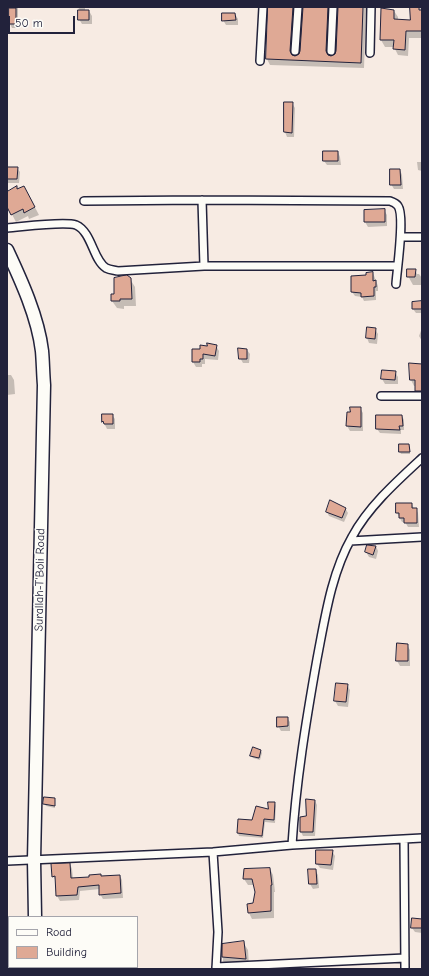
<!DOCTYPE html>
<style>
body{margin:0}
#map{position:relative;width:429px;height:976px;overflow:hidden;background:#f7ebe3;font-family:"Comic Neue",sans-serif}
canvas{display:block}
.frame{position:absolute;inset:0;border:8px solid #22223b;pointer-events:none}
.legend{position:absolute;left:8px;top:916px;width:130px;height:52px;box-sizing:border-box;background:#fdfcf7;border:1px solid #a5a5ac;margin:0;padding:5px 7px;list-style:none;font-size:12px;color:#22223b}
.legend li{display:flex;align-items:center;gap:8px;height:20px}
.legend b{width:20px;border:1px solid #a5a5ac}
.scale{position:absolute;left:8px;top:16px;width:67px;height:18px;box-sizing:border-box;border:2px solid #22223b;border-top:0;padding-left:5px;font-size:12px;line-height:14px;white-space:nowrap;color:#22223b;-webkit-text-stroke:3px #fdfcf7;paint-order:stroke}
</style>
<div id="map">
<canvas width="429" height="976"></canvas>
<div class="frame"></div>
<ul class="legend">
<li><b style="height:5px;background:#fdfcf7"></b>Road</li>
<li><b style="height:11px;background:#dfa995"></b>Building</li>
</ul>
<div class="scale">50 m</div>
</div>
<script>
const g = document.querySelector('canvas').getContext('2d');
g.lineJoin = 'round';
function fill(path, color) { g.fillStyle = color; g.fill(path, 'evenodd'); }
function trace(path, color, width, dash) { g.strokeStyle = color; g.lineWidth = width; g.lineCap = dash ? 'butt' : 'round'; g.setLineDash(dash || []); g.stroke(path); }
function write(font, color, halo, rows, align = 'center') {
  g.font = font + ' "Comic Neue",sans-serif'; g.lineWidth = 3; g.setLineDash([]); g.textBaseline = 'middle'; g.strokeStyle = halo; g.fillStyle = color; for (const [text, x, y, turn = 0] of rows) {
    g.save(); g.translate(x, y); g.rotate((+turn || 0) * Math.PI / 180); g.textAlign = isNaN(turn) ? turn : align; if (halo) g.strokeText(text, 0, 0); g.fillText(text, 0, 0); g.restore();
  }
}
fill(new Path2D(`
 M7,7H18V28H12L10,24V16H7Z
 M78,7H85V11H89L92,16V24H82L79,19L80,11Z
 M269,7H366L364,68L270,65L267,59ZM302,7L304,8L300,55L295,57L293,55L296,12L298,8ZM337,7L339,8L336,55L331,57L329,56L331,12L333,8Z
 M411,7H420L422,10V38H409L408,56L398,55L394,47H385L381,40L394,11L398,17V21H411Z
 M235,14L238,19V25H226L223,20Z
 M285,103H292L295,108L294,137H287L285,132Z
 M338,152L340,157L341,165H327L324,161Z
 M417,162H422V171L418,170Z
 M7,168H17L20,172L19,183H7Z
 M400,170L402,175L403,189H394L391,184Z
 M17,187L18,190L28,194L39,215L29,219L28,216L16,222L7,205V193Z
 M384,210L387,215V226L368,227L365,222Z
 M415,270L417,274H419L422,278V285H413L408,276Z
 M373,273L378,286V291H376V300L364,301L362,297L355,296L352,292L367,276Z
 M130,279L135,287L136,306H124V309L117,308L112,301L115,295Z
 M422,302V314L421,313H416L413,309Z
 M422,328V341L419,336Z
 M375,329L378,334L377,344L369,343L367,338Z
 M216,346L219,351L218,360L205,359V364H202V367H196L193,362L201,350Z
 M247,350L250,354L249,363H243L239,356Z
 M422,365V388L418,386H414L411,380Z
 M395,372L398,377V384H385L382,379Z
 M7,373L8,375H11L14,380L15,394L7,395Z
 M360,408L363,413V431H350L347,426L351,413Z
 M103,415H112L115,419V429H107L103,421Z
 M402,416L404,420V430H401V434L380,433L377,429Z
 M409,445L410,454H401L400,452Z
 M412,504L414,509H416L418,513L419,527H408L405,522H402L397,513Z
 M345,508L348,513L344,522L329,516L327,512Z
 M376,546L378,551L376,559L369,557L366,552Z
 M407,645L410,650V666H400L397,661Z
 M347,685L350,690L348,707L338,706L335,701Z
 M287,718L290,722V731H281L278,726Z
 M254,749L261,751L262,753L260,760L253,758L251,756Z
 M54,799L55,808L46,806L44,803Z
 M315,801L317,805L315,836H303L301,832V818L307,817Z
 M275,803L276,806L275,823L265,822L263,838L239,836L238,833L239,820L253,821L269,811Z
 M332,851L335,856L333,870L320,868L317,864Z
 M70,864L72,869L73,879L120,876L122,880L123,898L103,899L100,894V889L80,891L79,900L60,901L57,896L56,881L53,876Z
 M270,869L273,875L275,892H274V918L252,919L249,913L254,904L256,892L254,885H248L244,879Z
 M315,870L318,875L319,888L313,889L310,884Z
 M422,920V933L415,932L412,928Z
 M243,942L248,950L249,966L227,969L223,961V944Z`), '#0003');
const building = new Path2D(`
 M268,7H293L290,51L292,55L295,56L299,54L300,51L303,7H328L326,51L328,55L331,56L335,54L336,51L338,7H363L361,63L266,59Z
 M410,7H419V10H422V31H406L405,50L393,49L394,40H380L381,8L394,10V19L410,20Z
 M9,8H16V24H9Z
 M78,10H89V20H78Z
 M222,13H235L236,20L222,21Z
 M284,102H293L292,133L284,132Z
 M323,151H338V161H323Z
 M7,167H18L17,179H7Z
 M390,169H400L401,185H390Z
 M17,186V189L24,186L35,207L24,213L23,209L11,215L7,207V192Z
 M385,209V222H364V210Z
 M407,269H416L415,277H407Z
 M373,272V281L376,280V287H374V296L361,297V293L351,292V276L366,275V273Z
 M127,275L131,278L132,299H120V301H111V294H114V278Z
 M422,301V309H412V302Z
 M367,327L376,328L375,339L366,338Z
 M207,343L217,345L215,356L203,354V359H200V362H192V349H200V345L207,346Z
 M238,348L247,349V359H239Z
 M409,363L422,364V391H415V380H410Z
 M382,370L396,371L395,380L381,379Z
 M350,407H361V427L346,426L347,412H350Z
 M102,414H113V424H104L103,421L102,422Z
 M376,415H402L403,426H399L400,430L376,429Z
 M399,444H409L410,452H399Z
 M330,500L346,508L342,518L326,512Z
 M396,503H412V508H417V523H404V518H399V513H396Z
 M367,545L376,546L373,555L365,552Z
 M397,643L408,644V661H396Z
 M336,683L348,684L346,702L334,701Z
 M277,717H288V726L277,727Z
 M253,747L261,750L259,758L250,756Z
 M44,797L55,798V806L43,804Z
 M306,799L315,800L313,832H300V817L306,816Z
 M268,802H275L274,820L264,819L262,836L237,833L238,819L252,820L256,806L268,809Z
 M316,850H333L331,865L316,864Z
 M70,863L71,878L89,877V875L101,874V876L120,875L121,893L99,895V885L78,887L77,895L56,896L55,876L52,877L51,864Z
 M270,868L272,885H271V911L248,913L247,904L253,903L255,892L252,879H243L244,869Z
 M308,869H316L317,884H309Z
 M412,918L422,919V928H411Z
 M244,941L246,959L222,957V944Z`);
fill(building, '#dfa995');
trace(building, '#22223b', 1);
const minor = new Path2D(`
 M295,51L298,7
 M331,51L333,7
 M370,53L371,7
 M260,61L263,7
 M202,200L204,266
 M84,201L202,200L390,201C393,202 396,203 398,206C405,216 397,269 396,284
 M7,228C22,227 63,221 76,225C92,232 93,260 106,268C110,270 114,270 118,271L204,266H397
 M401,237H422
 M381,396H422
 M350,541L422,537
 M404,839L405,969
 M292,845C296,782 306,721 317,659C325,618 331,574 352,537C368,507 397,481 422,458
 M213,852L218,932L216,969
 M7,861L213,852L292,845L422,838
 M216,967L405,958`);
const primary = new Path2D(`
 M7,250C21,280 38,317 42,351C43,362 43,373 44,385L34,860L35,917
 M35,967L36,969`);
trace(minor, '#22223b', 10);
trace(primary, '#22223b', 15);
trace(minor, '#fdfcf7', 7);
trace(primary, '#fdfcf7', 12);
write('12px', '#22223b', '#fdfcf7', [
 ["Surallah-T'Boli Road",40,580,-89]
]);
</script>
